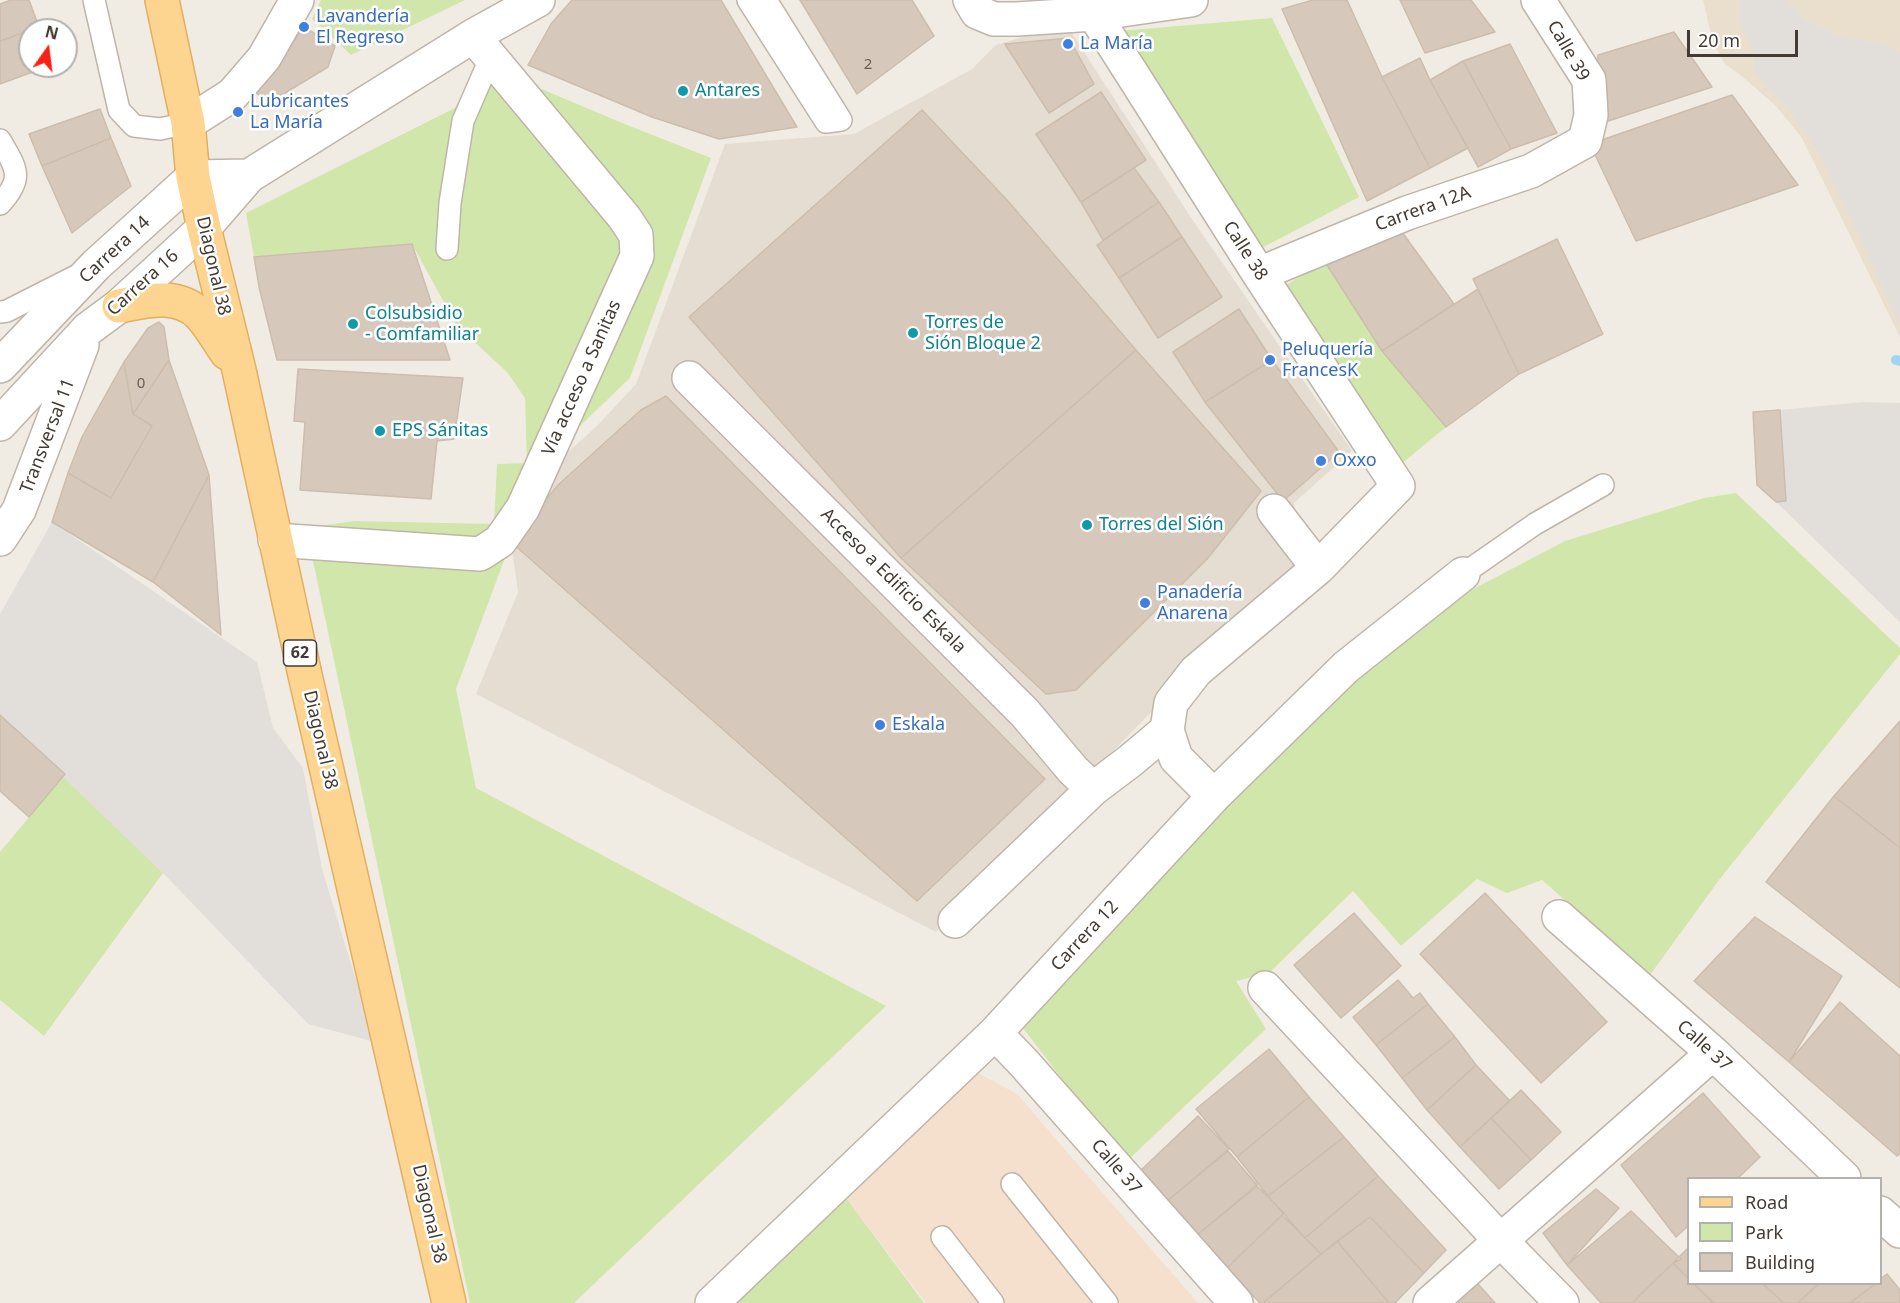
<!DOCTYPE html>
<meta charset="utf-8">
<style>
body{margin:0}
#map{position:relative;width:1900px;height:1303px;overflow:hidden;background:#f1ece3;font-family:"Noto Sans",sans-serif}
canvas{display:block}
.legend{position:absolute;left:1687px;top:1177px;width:195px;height:108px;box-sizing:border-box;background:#fff;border:2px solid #b4b1ad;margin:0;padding:8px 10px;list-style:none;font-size:18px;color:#433b33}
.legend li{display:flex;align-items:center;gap:12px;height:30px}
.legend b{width:30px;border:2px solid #b4b1ad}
.north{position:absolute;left:18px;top:18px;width:60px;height:60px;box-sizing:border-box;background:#fff;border:2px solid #b4b1ad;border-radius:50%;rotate:14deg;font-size:16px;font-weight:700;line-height:24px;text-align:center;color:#433b33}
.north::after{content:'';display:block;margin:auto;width:21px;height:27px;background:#f72214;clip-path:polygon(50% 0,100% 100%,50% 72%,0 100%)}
.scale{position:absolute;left:1687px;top:30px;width:111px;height:27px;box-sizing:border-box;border:3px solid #433b33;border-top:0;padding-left:8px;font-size:18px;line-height:21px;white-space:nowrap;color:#433b33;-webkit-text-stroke:4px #fff;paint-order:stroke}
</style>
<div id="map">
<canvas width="1900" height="1303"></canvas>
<ul class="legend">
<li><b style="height:8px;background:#fdd490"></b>Road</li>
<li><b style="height:16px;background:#d1e6ab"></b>Park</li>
<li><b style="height:16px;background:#d6c9bb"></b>Building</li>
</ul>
<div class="north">N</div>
<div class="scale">20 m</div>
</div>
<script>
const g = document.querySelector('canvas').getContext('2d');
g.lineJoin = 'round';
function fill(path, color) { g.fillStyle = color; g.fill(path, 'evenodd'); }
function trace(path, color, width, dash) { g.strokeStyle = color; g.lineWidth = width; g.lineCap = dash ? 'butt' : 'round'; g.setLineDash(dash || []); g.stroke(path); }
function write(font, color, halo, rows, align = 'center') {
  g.font = font + ' "Noto Sans",sans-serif'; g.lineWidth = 5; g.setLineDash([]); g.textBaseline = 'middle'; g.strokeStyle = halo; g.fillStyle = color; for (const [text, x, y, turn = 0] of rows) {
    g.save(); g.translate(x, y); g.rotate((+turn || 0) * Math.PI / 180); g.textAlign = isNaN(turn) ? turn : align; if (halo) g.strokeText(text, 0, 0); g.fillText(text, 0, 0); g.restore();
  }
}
fill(new Path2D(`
 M1066,24L1192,219L1352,451L1294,503L1300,560L936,932L476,694L518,592L511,542L523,492L597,426L636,384L725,144L854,134L972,69L996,45Z`), '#e5ddd1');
fill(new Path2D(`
 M980,1074L1017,1094L1198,1303H926L844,1195L952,1078Z`), '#f4e0cd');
fill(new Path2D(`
 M1703,0H1900V337L1802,138L1775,105L1739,74L1724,63L1713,43Z`), '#eadfcd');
fill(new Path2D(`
 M321,0H465L351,55L312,19Z
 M1272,18L1359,197L1254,252L1120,31Z
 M494,69L627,125L711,158L630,378L513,490L511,542L456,689L476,788L886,1006L574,1303H470L306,528L354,521L494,524L497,464L527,463L525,398L507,372L457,326L412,244L254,257L246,213L453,109Z
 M1325,262L1382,351L1446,427L1400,465L1286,285Z
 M1736,493L1900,648V654L1719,880L1650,975L1542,880L1507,893L1477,879L1401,946L1353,891L1269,973L1236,981L1266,1029L1126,1162L1016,1019L1399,628L1565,541L1704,498Z
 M65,774L163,873L44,1036L0,1000V852Z
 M844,1195L924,1303H736Z`), '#d1e6ab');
fill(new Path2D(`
 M1739,0H1787L1805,19L1841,37L1886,44L1900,54V324L1821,156L1788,108L1754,73L1753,54L1750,42L1740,29L1738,17Z
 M1863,402L1900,403V622L1776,502L1786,501L1780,410Z
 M52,522L257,662L273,728L303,768L322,869L375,1042L308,1024L163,873L0,717V614Z`), '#e2dfdb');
trace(new Path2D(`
 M1896,360L1900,361`), '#9fd5ef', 10);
const building = new Path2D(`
 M11,0H29L39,27L0,41V4Z
 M572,0H721L797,127L719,139L652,117L528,65L551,24Z
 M800,0H912L934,36L857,94Z
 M1313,0H1347L1382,77L1430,168L1367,201L1282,9Z
 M1400,0H1471L1495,32L1425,53Z
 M39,27L40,30H30V66H49L0,84V41Z
 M304,27L335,46L328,67L267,104L256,92Z
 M1674,32L1712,87L1596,125L1598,55Z
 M1069,38L1094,84L1049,113L1005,44Z
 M1510,44L1557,133L1511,149L1463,61Z
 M1420,58L1430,80L1468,148L1430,168L1382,77Z
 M1463,61L1511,149L1478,167L1430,80Z
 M1101,92L1146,160L1081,202L1036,134Z
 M1732,95L1798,185L1636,241L1590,144Z
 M100,109L111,138L42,166L29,134Z
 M922,110L1007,200L1136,350L901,558L689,317Z
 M111,138L131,186L72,233L42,166Z
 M1134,168L1159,202L1103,240L1081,202Z
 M1159,202L1182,237L1119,278L1097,245Z
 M1397,225L1454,304L1382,351L1325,262Z
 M1182,237L1222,297L1158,338L1119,278Z
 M1557,239L1603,334L1519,374L1473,279Z
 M412,244L450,360H277L259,287L254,257Z
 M1478,289L1519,374L1446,427L1382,351Z
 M1239,309L1272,360L1205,402L1173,352Z
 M159,322L164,327L169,360L133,414L124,362L148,328Z
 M1136,350L1261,491L1208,558L1076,690L1046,694L901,558Z
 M169,360L209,475L153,582L52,522L68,473L111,498L152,426L133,414Z
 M1272,360L1339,452L1283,501L1205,402Z
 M124,362L133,414L152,426L111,498L68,473L82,437Z
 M298,369L463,378L454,439L437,441L431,499L300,490L305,422L294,421Z
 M666,396L1045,779L917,901L511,542L558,485L641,410Z
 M1780,410L1786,501L1776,502L1757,485L1753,412Z
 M209,475L221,635L153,582Z
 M0,715L65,774L29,817L0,791Z
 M1900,721V848L1834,796Z
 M1834,796L1900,848V988L1766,882Z
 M1485,893L1607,1022L1541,1083L1420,954Z
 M1354,913L1401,966L1341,1018L1294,965Z
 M1755,917L1842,976L1789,1062L1694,981Z
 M1398,980L1413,998L1420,993L1428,1004L1376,1045L1353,1017Z
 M1840,1002L1900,1056V1153L1897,1156L1789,1062Z
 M1428,1004L1455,1037L1402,1078L1376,1045Z
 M1455,1037L1476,1065L1427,1110L1402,1078Z
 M1269,1049L1309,1097L1237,1157L1196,1109Z
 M1476,1065L1510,1101L1460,1147L1427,1110Z
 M1521,1090L1561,1132L1531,1160L1491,1118Z
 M1703,1093L1760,1157L1738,1178H1688V1226L1676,1237L1621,1165Z
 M1309,1097L1344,1137L1268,1196L1237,1157Z
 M1198,1116L1229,1149L1166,1202L1138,1173Z
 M1491,1118L1531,1160L1499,1189L1460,1147Z
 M1344,1137L1378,1176L1305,1238L1268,1196Z
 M1228,1151L1257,1185L1196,1236L1166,1202Z
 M1378,1176L1446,1250L1424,1273L1370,1217L1321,1254L1305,1238Z
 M1257,1186L1284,1213L1227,1268L1196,1236Z
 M1596,1189L1619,1208L1567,1265L1543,1233Z
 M1631,1211L1681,1259L1673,1263L1632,1303H1601L1567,1265Z
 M1282,1215L1321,1254L1263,1303H1260L1227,1268Z
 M1370,1217L1424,1273L1395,1303H1389L1337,1241Z
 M1337,1241L1389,1303H1263Z
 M1688,1248V1278L1673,1263Z
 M1673,1263L1688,1278V1284H1694L1713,1303H1632Z
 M1887,1274L1900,1290V1303H1850L1875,1284H1880V1279Z
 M1470,1275L1495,1303H1437Z
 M1694,1284H1763L1784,1303H1714Z
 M1763,1284H1818L1798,1303H1784Z
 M1818,1284H1875L1850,1303H1798Z`);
fill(building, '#d6c9bb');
trace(building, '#cdbdac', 1.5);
const service = new Path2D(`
 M94,0L119,110L134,126L160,129L188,123
 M748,0L826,122L841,120L766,0
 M0,140C16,168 25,177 0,204
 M447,249L450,203L463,121L490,59
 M0,312L7,311L74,277
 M1463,574L1535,524L1603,485
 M1012,1184L1107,1303
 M942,1237L993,1303`);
const minor = new Path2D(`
 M970,0L977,12L994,19H1017L1094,14L1191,0
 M1094,14L1259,274L1398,486L1318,568L1196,671L1171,703L1167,730L1176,758L1214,796
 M188,123L232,95L264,58L297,0
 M1259,274L1407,213L1531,171L1585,141L1591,115L1589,80L1538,0
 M0,366L96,265L193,177L249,176
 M689,378L1025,713L1073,770L1093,789
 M0,424L88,329L119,306L204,228L249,176L473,36L538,0
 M1274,511L1318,568
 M0,539L19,510L82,345
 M275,540L480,554L500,541L523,508L637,256L636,235L624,217L473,36
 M1559,917L1713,1053L1844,1178
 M955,921L1093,789L1130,761L1167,730
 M1265,988L1501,1241L1562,1303
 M995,1033L1023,1062L1236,1303
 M1880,1213L1900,1231
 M712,1303L995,1033L1214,796L1346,667L1463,574
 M1430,1303L1713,1053`);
const primary = new Path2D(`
 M162,0L188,123L193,177L204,228L239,370L305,675L449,1303
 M119,306C145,301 178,292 200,315C210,325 218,341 227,353`);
trace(service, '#bfb5a9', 24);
trace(minor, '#bfb5a9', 36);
trace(primary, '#e1af61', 36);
trace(service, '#fff', 21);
trace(minor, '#fff', 33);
trace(primary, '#fdd490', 33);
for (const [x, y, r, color] of [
 [304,27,6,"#3f7fe0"],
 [1068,44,6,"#3f7fe0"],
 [683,91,6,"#0f9aa8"],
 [238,112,6,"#3f7fe0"],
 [353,324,6,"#0f9aa8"],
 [913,333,6,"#0f9aa8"],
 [1270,360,6,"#3f7fe0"],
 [380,431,6,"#0f9aa8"],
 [1321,461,6,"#3f7fe0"],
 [1087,525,6,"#0f9aa8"],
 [1145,603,6,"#3f7fe0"],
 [880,725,6,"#3f7fe0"]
]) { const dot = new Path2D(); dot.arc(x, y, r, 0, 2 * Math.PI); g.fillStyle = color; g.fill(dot); trace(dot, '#fff', 2); }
write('15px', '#685e55', null, [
 ["2",868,65],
 ["0",141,384]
]);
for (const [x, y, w] of [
 [300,653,33]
]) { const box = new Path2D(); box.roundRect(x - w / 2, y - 13, w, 26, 4.5); g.fillStyle = '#fff'; g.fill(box); trace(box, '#433b33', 1.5); }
write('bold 16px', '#433b33', null, [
 ["62",300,653]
]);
write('18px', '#366cbe', '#fff', [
 ["Lavandería",316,17],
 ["El Regreso",316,38],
 ["La María",1080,44],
 ["Lubricantes",250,102],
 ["La María",250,123],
 ["Peluquería",1282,350],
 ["FrancesK",1282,371],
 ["Oxxo",1333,461],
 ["Panadería",1157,593],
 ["Anarena",1157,614],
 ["Eskala",892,725]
], 'left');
write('18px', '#433b33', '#fff', [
 ["Calle 39",1568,51,60],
 ["Carrera 12A",1423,209,-20],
 ["Carrera 14",115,250,-43],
 ["Calle 38",1245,251,57],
 ["Diagonal 38",213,266,77],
 ["Carrera 16",143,283,-42],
 ["Vía acceso a Sanitas",582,378,-66],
 ["Transversal 11",48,436,-69],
 ["Acceso a Edificio Eskala",893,581,45],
 ["Diagonal 38",320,740,77],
 ["Carrera 12",1085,936,-47],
 ["Calle 37",1704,1046,42],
 ["Calle 37",1116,1167,49],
 ["Diagonal 38",429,1214,77]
]);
write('18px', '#0d838f', '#fff', [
 ["Antares",695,91],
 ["Colsubsidio",365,314],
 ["- Comfamiliar",365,335],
 ["Torres de",925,323],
 ["Sión Bloque 2",925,344],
 ["EPS Sánitas",392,431],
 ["Torres del Sión",1099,525]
], 'left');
</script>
